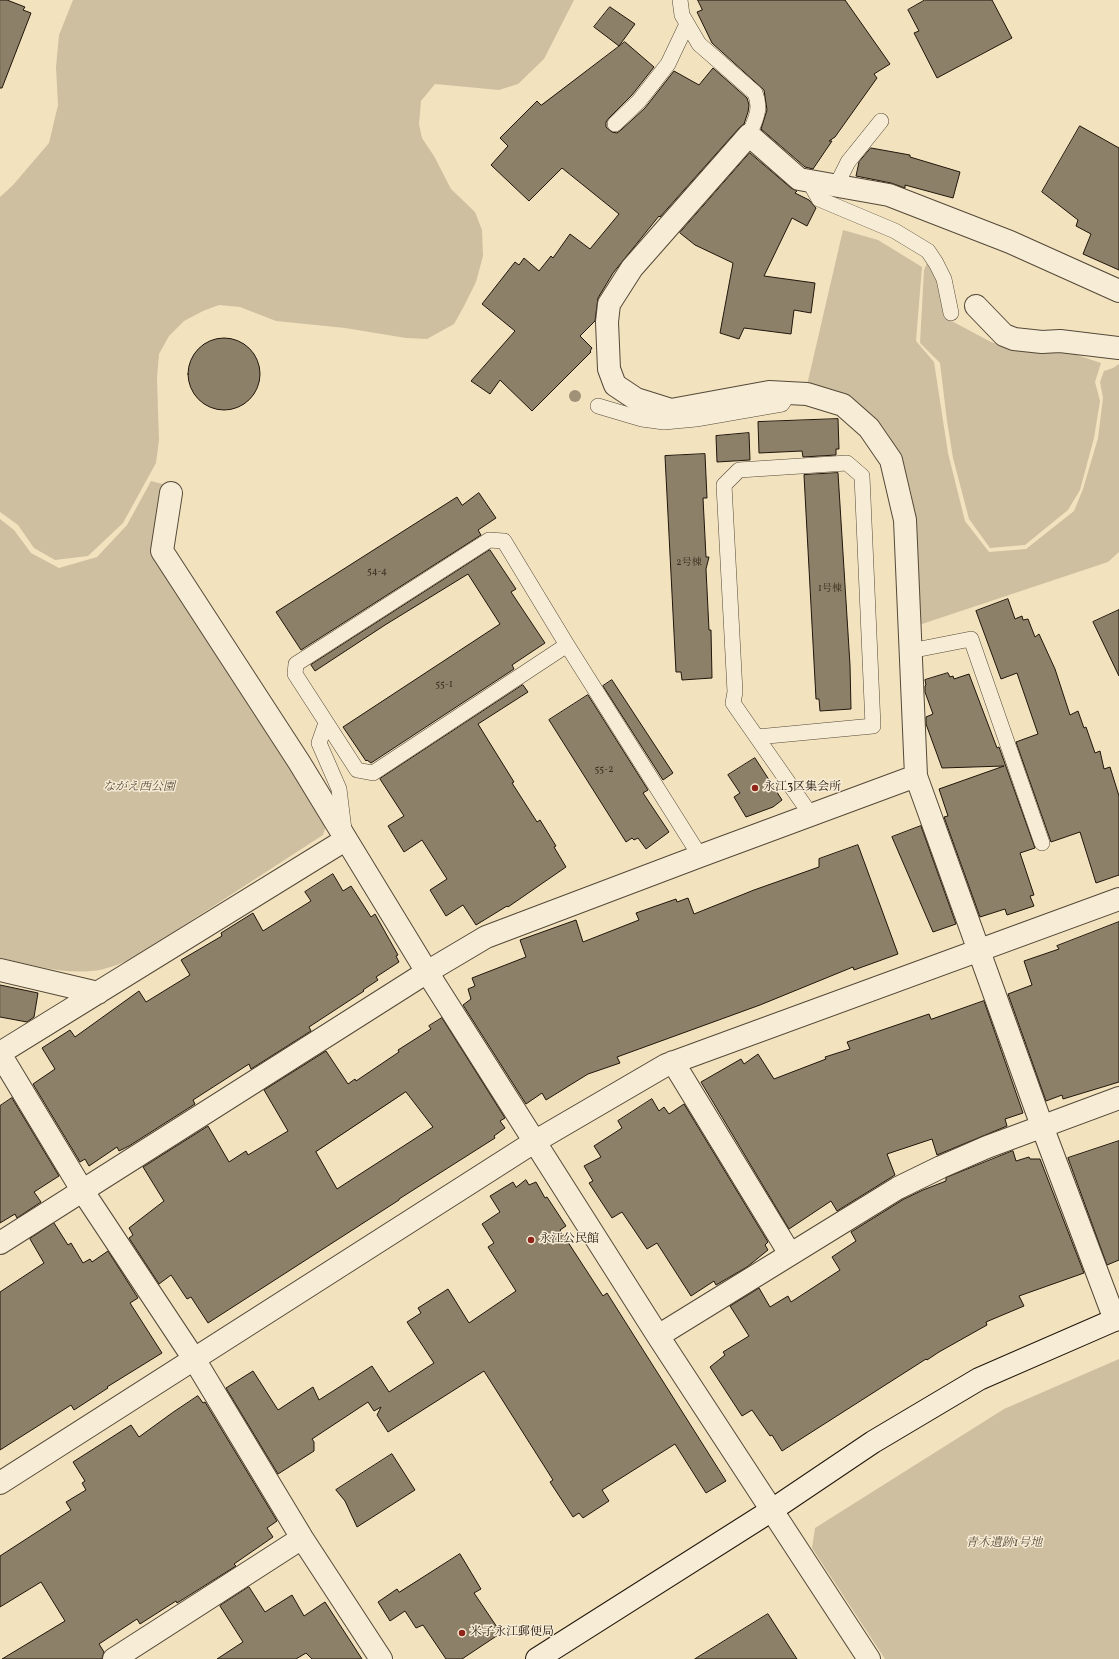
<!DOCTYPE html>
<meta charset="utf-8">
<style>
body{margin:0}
canvas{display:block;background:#f2e2be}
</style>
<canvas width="1119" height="1659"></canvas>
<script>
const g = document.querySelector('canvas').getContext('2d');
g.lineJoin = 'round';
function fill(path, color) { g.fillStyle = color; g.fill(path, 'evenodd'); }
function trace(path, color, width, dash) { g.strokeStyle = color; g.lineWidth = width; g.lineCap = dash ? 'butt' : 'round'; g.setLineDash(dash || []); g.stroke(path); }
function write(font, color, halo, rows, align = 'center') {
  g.font = font + ' Vollkorn,"Noto Serif JP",serif'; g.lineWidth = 3; g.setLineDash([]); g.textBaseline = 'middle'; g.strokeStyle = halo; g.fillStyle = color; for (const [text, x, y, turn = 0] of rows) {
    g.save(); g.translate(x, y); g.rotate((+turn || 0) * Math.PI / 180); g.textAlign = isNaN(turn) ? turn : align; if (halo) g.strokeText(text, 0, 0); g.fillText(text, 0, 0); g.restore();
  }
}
fill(new Path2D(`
 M73,0H574L544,59L518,84L499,90L435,84L421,101L419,124L422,138L434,156L451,189L475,212L482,230L483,256L476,282L463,308L454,324L427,339L406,338L345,328L276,321L240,307L219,305L203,311L184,321L169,336L159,354L157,378L159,440L156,463L123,523L88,556L55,560L34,548L18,525L0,512V197L13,185L49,143L58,105L56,67L59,35Z
 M843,230L878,240L922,267L916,341L934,362L948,453L965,521L989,552L1026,549L1074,511L1083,489L1098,438L1103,398L1100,382L1104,371L1113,368L1119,364V552L1108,562L919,625C917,554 926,446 855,403C841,395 822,391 807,385Z
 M927,263L938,281L946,318L991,342L1023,352H1068L1101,363L1095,382L1100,401L1094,438L1080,490L1068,510L1025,545L990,548L969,519L953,458L947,421L940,363L920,343L924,270Z
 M151,481L166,485L152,549L327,822L323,835L132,959C119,964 106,970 91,971C61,974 29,964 0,958V519L14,530L31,553L59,568L97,557L127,525Z
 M1119,1359V1659H885L812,1548L815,1528L1004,1409Z`), '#cebfa0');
const building = new Path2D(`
 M0,0H7L25,7L23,10L31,13L2,88H0Z
 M698,0H845L890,64L874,74L877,78L835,137L829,141H832L813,169L805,167L761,129L767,110L764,90L712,43L697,12L702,10Z
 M925,0H992L1012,38L937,78L914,33L919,31L908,10Z
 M610,7L635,24L619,46L594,27Z
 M625,42L654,67L632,95L609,118L606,122V127L612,132L617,133L621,130L645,108L674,71L699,85L713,68L747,98L749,105L748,112L744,124L740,127L660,217L659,216L613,273L598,298L595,321L580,336L592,348L590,351L591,352L532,411L500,380L490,394L471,381L515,331L482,304L515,262L519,265L524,258L539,271L551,256L553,258L570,234L590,249L619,214L562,168L529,201L491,165L508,146L500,138L537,101L541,105Z
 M1080,126L1119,148V270L1083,254L1091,234L1076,226L1078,220L1042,192Z
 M871,148L910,155V157L960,172L953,198L905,185V188L891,183L856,176L859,162Z
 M750,153L791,188L797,191L795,193L809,200L816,208L807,226L792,218L764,276L815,283L811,313L794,310L791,334L744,328L739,339L720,333L733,263L695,245L680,233Z
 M188 374a36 36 0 1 1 72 0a36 36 0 1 1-72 0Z
 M838,419L839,449H836V455L803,457L802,451L759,453L758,422Z
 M749,433L750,460L717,462L716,436Z
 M705,454L707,498H703L706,557H709L706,569L709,630H711L712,678L682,680L681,672H676L665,456Z
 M838,473L850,665L851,709L820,711L819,699H816L804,475Z
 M479,493L496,518L478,530L481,535L301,650L276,612L457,497L462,505Z
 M490,550L516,589L511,592L545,643L512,665L514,669L371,763L367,760L366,761L343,727L500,624L468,574L385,625L315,671L311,665Z
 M1008,599L1015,619L1022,616L1023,620L1028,619L1035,637L1039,634L1055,669L1070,715L1078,711L1084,728L1086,727L1095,753L1100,751L1104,769L1110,767L1119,796V875L1096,883L1080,832L1051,842L1016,742L1038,734L1017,673L1001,679L976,611Z
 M1119,610V676L1093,622Z
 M948,673L950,677L953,676L954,679L969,674L997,748L999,747L1035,848L1020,853L1034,895L1030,896L1034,906L1007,915L1005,909L980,917L944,817L948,816L939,789L1004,766L942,768L926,724V717L933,714L925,692V686L926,685L925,680Z
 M612,680L673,773L663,780L603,686Z
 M523,685L528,692L478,724L514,782L512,783L537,822L540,820L556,846L554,847L566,867L508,907L507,906L476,925L463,905L446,916L430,890L447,879L422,840L404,852L388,826L404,816L380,779Z
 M588,695L648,790L643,793L669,832L646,849L638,838L634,840L632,838L626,842L549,720Z
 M755,758L782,800L773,807L746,817L734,797L740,793L728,775Z
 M921,826L956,924L933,932L892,837Z
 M858,845L898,954L854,970L853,967L760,1005L617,1057L620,1063L588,1074L546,1100L542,1093L526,1104L463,1005L471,999L468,989L475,986L472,978L526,957L520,940L576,920L583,942L639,920L636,913L676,899L677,902L688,898L694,914L754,890L819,867V859Z
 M333,874L343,891L351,886L371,917L375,914L398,955L396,956L399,962L376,977L378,980L363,990L364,991L309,1027L311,1031L251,1069L249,1064L193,1100L195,1104L129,1146L119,1151L117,1147L89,1166L85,1159L80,1162L33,1084L55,1069L42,1048L70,1030L75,1037L139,991L146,1002L190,975L181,960L222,936L221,933L253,913L263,931L311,901L305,892Z
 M1119,922V1082L1063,1099L1062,1095L1046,1101L1008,994L1032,985L1024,961L1059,949L1057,946Z
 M0,985L38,993L34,1017L27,1022L0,1017Z
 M984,1001L1023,1113L1005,1119L1007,1126L937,1155L932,1139L887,1154L895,1175L837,1211L831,1201L789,1229L701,1082L741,1059L744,1064L758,1054L774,1079L826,1059L825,1057L850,1049L847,1042L929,1014L931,1019Z
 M442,1018L505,1118L500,1121L505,1128L494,1136L495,1138L399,1199V1200L208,1323L191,1297L187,1299L171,1275L159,1284L129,1238L133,1235L129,1228L164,1201L143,1167L208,1126L229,1162L246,1151L248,1155L288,1131L264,1090L326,1051L348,1084L355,1079L356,1081L399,1052L398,1050L431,1029L429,1026ZM406,1092L433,1127L337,1189L316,1152Z
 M12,1098L59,1176L34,1192L41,1202L17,1218L15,1214L0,1223V1106Z
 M652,1099L659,1111L664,1107L669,1114L684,1104L768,1242L765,1245L768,1250L747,1267L716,1285L714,1281L691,1296L657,1243L647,1249L622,1212L612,1218L589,1183L593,1181L584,1166L601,1157L594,1146L622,1128L618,1121Z
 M1119,1141V1260L1107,1265L1068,1158Z
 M1013,1151L1016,1161L1029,1157L1030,1159H1040L1084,1273L1019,1296L1024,1306L986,1322L987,1325L939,1352L927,1360L926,1359L782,1451L772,1435L770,1436L752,1410L742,1416L710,1367L725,1355L723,1352L749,1336L730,1306L759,1288L770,1307L788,1296L791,1302L840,1270L832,1257L856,1241L851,1232L904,1199L923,1190L946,1181V1178Z
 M526,1180L529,1185L536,1182L545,1198L547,1197L566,1226L560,1230L603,1296L607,1293L726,1481L706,1493L675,1444L602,1490L609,1501L583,1518L579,1513L573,1517L550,1482L553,1480L484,1371L388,1432L377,1415L381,1407L374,1411L368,1402L312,1439L314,1442V1451L278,1474L226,1388L253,1371L278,1410L313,1387L319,1400L372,1366L389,1392L434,1363L407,1322L421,1313L418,1308L448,1289L469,1323L516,1291L488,1247L494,1243L482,1224L500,1212L490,1196L513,1182L516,1187Z
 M54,1223L68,1245L71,1243L83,1263L90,1259L92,1262L108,1251L138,1298L130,1303L162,1353L107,1387L108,1388L74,1410L71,1405L0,1450V1292L44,1263L30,1239Z
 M198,1396L203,1403L205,1402L277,1521L267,1528L273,1537L234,1564L236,1566L177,1603L176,1601L140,1624L137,1619L99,1644L104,1652L102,1659H2L65,1621L41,1582L0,1607V1556L71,1510L66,1502L86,1490L82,1483L85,1481L73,1462L131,1425L139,1437L172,1413Z
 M392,1454L415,1490L357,1527L345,1501L336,1490Z
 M460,1554L481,1589L474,1593L501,1633L462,1659H446L423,1625L416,1628L405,1611L390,1621L378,1602L397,1589L399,1592Z
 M249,1587L265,1612L292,1595L304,1616L325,1602L362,1659H312L306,1653L296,1659H217L243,1642L220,1606Z
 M768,1614L797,1659H695Z`);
fill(building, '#8d8068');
trace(building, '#20160b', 1);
const lane = new Path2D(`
 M680,0L682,15L699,44L755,93C762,109 755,120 749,135
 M615,124L639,101L668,64L687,24
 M809,181L819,199L895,231L928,251L936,263L944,279L951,313
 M836,186L848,162L881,121
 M598,406L642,419L664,422L696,419L782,404L789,393
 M567,645L373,773L357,770L295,674L296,664L489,540L504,541L567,645L700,856
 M910,651L971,639L1042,843
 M326,723L319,743L339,789L344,830
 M757,737L873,726L862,476L847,463L739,470L724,485L735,692L733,703L811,815`);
const street = new Path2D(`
 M976,306L1004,335L1014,339L1042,342L1060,341L1119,348
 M171,493L162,551L299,762L427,972L658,1336L869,1659
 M0,970L98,993
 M0,1053L345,840
 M0,1054L82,1190L194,1359L302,1538L381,1659
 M673,1062L790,1254
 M0,1243L427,972L486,937L700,856L916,776
 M1115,1320L1042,1126L916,776L905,520L891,460L869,428L843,405L807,394L769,392L671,410L636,399L615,385L609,369L607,322L609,304L632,268L749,135L799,179L889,195L1010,242L1119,291
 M658,1336L898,1188L941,1167L987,1147L1119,1098
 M0,1483L534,1142L666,1065L1119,899
 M114,1659L302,1538`);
const secondary = new Path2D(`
 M537,1659L772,1510L873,1442L979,1379L1119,1318`);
trace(lane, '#544938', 16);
trace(street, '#544938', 24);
trace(secondary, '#20160b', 24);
trace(lane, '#f7ecd5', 15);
trace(street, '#f7ecd5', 22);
trace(secondary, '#f7ecd5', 22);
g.fillStyle = '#a09278';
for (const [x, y] of [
 [575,396]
]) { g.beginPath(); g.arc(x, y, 6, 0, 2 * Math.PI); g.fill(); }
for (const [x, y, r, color] of [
 [755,788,4,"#8f2418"],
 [531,1240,4,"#8f2418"],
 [462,1633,4,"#8f2418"]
]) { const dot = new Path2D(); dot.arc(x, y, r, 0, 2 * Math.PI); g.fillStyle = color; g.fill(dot); trace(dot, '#f7ecd5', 1.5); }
write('10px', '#3b3022', null, [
 ["2号棟",689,563],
 ["54-4",377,572],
 ["1号棟",830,589],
 ["55-1",444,685],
 ["55-2",604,770]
]);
write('italic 12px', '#5d513f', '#f7ecd5', [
 ["ながえ西公園",139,788],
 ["青木遺跡1号地",1004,1544]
]);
write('12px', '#20160b', '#f7ecd5', [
 ["永江3区集会所",763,788],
 ["永江公民館",539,1240],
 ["米子永江郵便局",470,1633]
], 'left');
</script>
